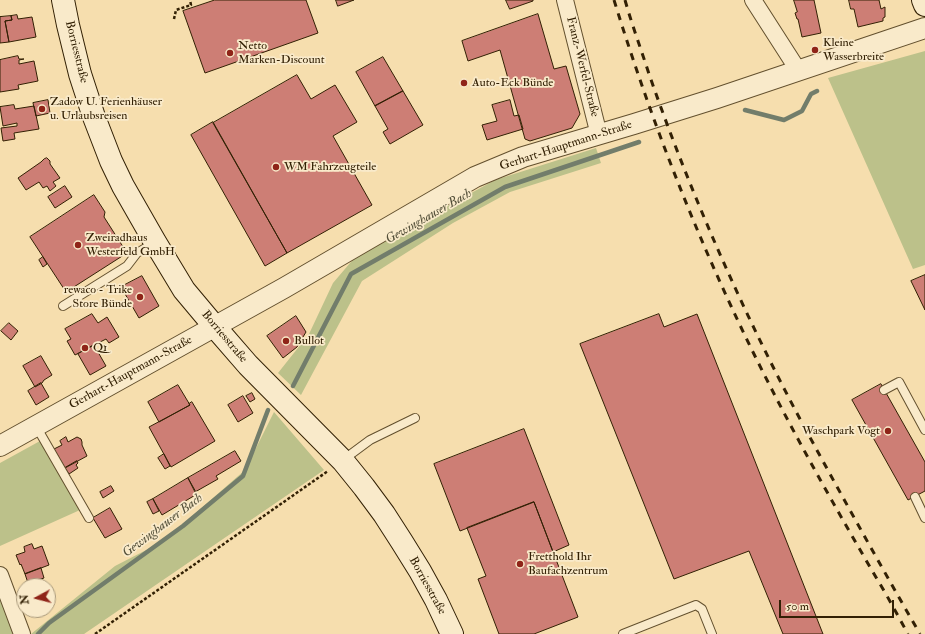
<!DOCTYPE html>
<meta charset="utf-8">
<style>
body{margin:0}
#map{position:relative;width:925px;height:634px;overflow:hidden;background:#f6deae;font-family:"IM FELL Double Pica",serif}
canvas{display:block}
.north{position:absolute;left:16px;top:578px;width:40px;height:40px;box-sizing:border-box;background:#f9eaca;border:1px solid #a9997b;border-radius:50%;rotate:263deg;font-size:11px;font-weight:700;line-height:16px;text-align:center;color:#322004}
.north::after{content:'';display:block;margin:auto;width:14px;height:18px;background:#8f2418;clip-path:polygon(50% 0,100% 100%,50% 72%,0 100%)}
.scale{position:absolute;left:779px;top:600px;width:115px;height:18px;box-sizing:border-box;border:2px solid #322004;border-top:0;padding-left:5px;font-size:12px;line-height:14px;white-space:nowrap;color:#322004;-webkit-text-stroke:3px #f9eaca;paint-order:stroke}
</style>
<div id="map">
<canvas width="925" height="634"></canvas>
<div class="north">N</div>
<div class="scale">50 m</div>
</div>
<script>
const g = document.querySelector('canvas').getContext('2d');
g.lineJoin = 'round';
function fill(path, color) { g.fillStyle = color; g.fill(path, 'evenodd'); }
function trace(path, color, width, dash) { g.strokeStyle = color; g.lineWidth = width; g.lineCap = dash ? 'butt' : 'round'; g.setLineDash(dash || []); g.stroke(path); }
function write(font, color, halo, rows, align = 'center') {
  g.font = font + ' "IM FELL Double Pica",serif'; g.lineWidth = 3.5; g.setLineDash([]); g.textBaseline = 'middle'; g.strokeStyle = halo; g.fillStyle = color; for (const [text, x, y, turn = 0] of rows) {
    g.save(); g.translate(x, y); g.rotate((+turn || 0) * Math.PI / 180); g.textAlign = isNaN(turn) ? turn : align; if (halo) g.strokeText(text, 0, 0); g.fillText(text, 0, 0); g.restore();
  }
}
fill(new Path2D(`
 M925,51V265L913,269L828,78Z
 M596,148L601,163L510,192L453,223L362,281L301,395L278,373L309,334L333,283L356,256L495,180Z
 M274,412L324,470L84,634H31L115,566L154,546L182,525L245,470Z
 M40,441L80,510L0,546V463Z
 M0,587L17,634H0Z`), '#bcc18a');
trace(new Path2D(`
 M745,110L784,120L802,111L811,94L817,91
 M293,386L351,274L505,187L639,142
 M38,634L49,623L183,526L243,476L268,410`), '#727d6b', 4.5);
const building = new Path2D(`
 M215,0H306L318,33L205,73L183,11Z
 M336,0H354L338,6Z
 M506,0H533V1L510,9Z
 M794,0H814L821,33L802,37L798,19H797L795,13L797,12Z
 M849,0H879L881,9L885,7V17L883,18V21L858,27L854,9H851Z
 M538,14L554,69L566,66L580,114L572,128L530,141L525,139L500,50L468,61L462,41Z
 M17,15L18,19L32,17L36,37L9,42L5,21L12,20L11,16Z
 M11,16L12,20L5,21L9,42L0,43V17Z
 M18,56L19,59H24L19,60V64L34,61L38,81L18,85L19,89L0,92V60Z
 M383,57L403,91L375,106L356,72Z
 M297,75L311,99L335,85L357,122L333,136L372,205L287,253L213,123Z
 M403,91L423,125L390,144L383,132L388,129L375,106Z
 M48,100L50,113L36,116L33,103Z
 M510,100L514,116L519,115L523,129L487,140L482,125L497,121L492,105Z
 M14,105L15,109L34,106L39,129L14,133L15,139L3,141L1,128L17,126V123L3,126L0,107Z
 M213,122L287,253L265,266L191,135Z
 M47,158L50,161V164L60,178L53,182L56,186L50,191L47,186L43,188L39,182L26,190L18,178L41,162L44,159Z
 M65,186L72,197L55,208L48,197Z
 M94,195L105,212L104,217L127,253L66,292L30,237Z
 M43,257L47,264L43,267L39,260Z
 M925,275V310L911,281Z
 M142,276L159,306L139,318L121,287Z
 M92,314L98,323L107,317L119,337L109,343L106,339L75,355L67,341L71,339L65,329Z
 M659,314L664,327L697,314L823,634H783L749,551L674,579L580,344Z
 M296,316L306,332L297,347L283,358L267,336Z
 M9,323L18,331L11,340L1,331Z
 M94,345L106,366L90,375L78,354Z
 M41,356L52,375L44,380L42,383L35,387L23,366Z
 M41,383L49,397L36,405L28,391Z
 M881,384L925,462V491L908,500L852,400Z
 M178,385L190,405L159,422L148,402Z
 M252,393L255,399L250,402L246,396Z
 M243,396L253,413L238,422L228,405Z
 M192,402L215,441L171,467L149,427L190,405L189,404Z
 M524,429L569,545L553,552L534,502L460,531L434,464Z
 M66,437L68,442L77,437L81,439L82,442V445L87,456L65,468L54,449L62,445L60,441Z
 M235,451L241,461L216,476L218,479L195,492L188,478Z
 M164,454L170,466L165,469L158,458Z
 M77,461L78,463L76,465L78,468L69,474L65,468Z
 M188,478L197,494L162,515L153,499Z
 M111,486L114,491L103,498L100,492Z
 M153,499L159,511L153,514L147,502Z
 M534,502L578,617L534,634H499L478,579L486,576L467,528Z
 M110,508L122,529L105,538L93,518Z
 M32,544L34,549L42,546L49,565L25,574L21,564L20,565L16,555L25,552L24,547Z
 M41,568L44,578L28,583L25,574Z`);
fill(building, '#cd7e75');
trace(building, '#322004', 1);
const service = new Path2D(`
 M63,306L127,266L137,253L154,243
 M884,390L899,382L925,430
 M36,426L89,518
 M343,460L370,440L415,418
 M915,497L925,518
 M623,634L696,605L702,609L712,634`);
const minor = new Path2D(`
 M565,0L599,135
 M753,0L798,70
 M0,575L22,634`);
const tertiary = new Path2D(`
 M0,446L284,288L475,177L523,157L634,124L717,98L925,28`);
const secondary = new Path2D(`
 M63,0L68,25L80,74L94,117L111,161L123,186L155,242L184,290L215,327L248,365L343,461L364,487L384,514L402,542L420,571L436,600L452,634
 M923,0L925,5`);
trace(service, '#63502e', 10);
trace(minor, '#63502e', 18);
trace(tertiary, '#63502e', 22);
trace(secondary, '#322004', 24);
trace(new Path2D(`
 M174,19L176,10L191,5L190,0
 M95,634L328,471`), '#322004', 2.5, [3, 2]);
trace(service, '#f9eaca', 8);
trace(minor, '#f9eaca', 16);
trace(tertiary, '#f9eaca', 20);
trace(secondary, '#f9eaca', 22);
trace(new Path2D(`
 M614,0C646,104 685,207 731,306C774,399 825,490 877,579C888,597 898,616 908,634
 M625,0C632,25 641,49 649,74C690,192 741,308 800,419C839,491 879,563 920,634`), '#322004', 3, [7, 7]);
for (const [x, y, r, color] of [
 [815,50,4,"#8f2418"],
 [230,53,4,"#8f2418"],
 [464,83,4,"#8f2418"],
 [42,109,4,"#8f2418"],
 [276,167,4,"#8f2418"],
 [78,245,4,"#8f2418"],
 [140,297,4,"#8f2418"],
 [286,341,4,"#8f2418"],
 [85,348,4,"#8f2418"],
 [888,431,4,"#8f2418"],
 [520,564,4,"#8f2418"]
]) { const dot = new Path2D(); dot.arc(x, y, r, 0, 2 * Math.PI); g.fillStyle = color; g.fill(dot); trace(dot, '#f9eaca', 1.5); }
write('12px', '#322004', '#f9eaca', [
 ["Kleine",823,43],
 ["Wasserbreite",823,57],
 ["Netto",238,46],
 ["Marken-Discount",238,60],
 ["Auto-Eck Bünde",472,83],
 ["Zadow U. Ferienhäuser",50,102],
 ["u. Urlaubsreisen",50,116],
 ["WM Fahrzeugteile",284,167],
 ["Zweiradhaus",86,238],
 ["Westerfeld GmbH",86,252],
 ["rewaco - Trike",132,290,"right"],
 ["Store Bünde",132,304,"right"],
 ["Bullot",294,341],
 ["Q1",93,348],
 ["Waschpark Vogt",880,431,"right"],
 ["Fretthold Ihr",528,557],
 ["Baufachzentrum",528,571]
], 'left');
write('12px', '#322004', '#f9eaca', [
 ["Borriesstraße",76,52,76],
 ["Franz-Werfel-Straße",582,67,76],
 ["Gerhart-Hauptmann-Straße",566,146,-18],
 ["Borriesstraße",224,337,50],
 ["Gerhart-Hauptmann-Straße",131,373,-29],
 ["Borriesstraße",427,586,61]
]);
write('italic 13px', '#524e38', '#f9eaca', [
 ["Gewinghauser Bach",429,217,-30],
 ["Gewinghauser Bach",163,526,-37]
]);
</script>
